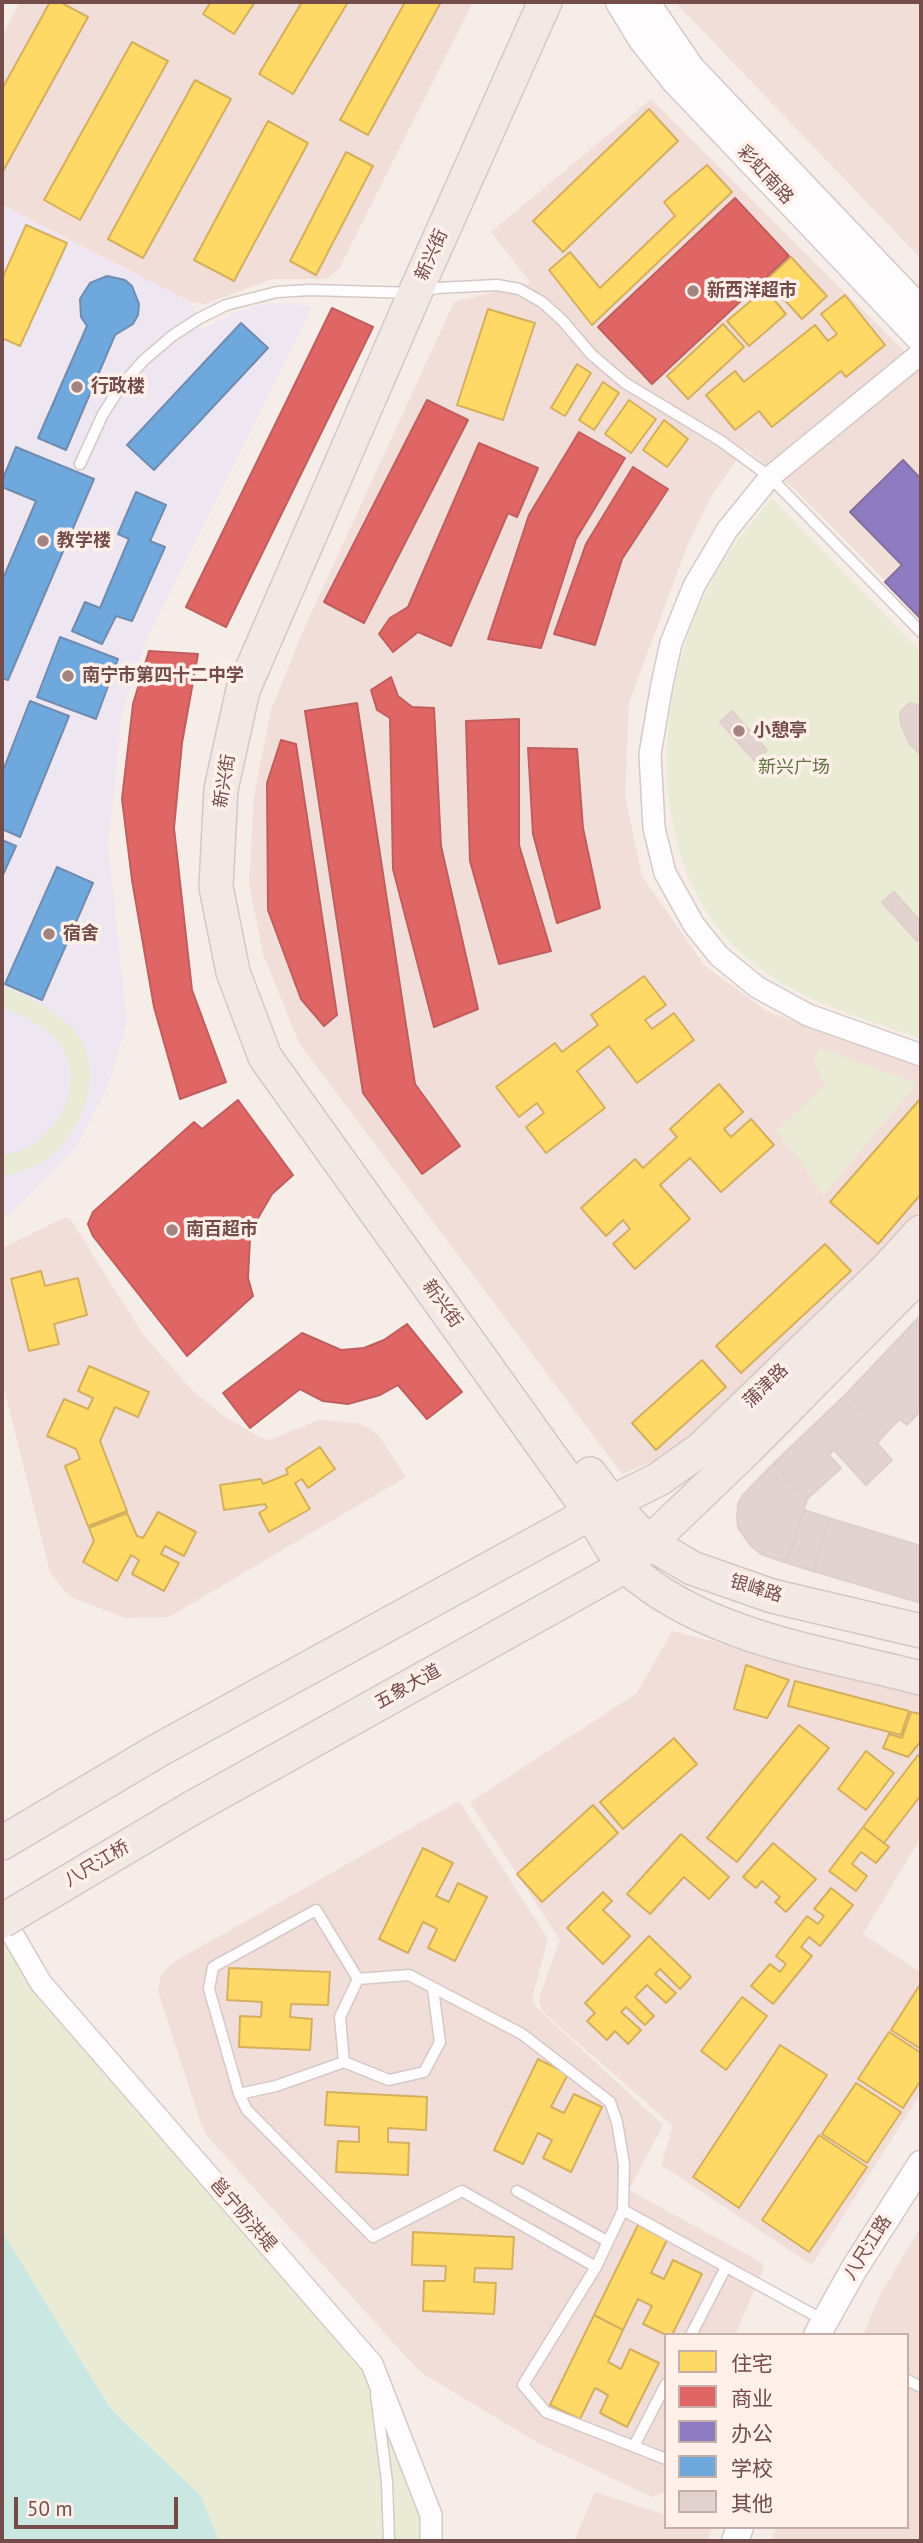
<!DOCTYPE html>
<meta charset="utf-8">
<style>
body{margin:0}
#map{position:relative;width:923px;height:2543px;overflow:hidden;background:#f6ede9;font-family:"PT Sans","Noto Sans SC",sans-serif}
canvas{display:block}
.frame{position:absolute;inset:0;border:4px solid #744c49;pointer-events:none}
.legend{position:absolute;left:664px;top:2333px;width:245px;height:196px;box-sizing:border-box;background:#fff0e9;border:2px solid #c7aea9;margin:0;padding:9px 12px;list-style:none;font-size:21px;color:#744c49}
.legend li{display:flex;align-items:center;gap:14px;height:35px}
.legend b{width:35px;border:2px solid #c7aea9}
.scale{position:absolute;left:14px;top:2497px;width:164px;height:32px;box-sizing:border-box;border:4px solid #744c49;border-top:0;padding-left:9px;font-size:21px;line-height:24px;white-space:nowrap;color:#744c49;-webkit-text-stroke:5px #fff0e9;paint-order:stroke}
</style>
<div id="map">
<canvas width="923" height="2543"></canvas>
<div class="frame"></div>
<ul class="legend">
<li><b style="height:19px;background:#ffd966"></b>住宅</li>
<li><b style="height:19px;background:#e06666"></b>商业</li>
<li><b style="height:19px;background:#8e7cc3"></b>办公</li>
<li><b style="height:19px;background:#6fa8dc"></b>学校</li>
<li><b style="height:19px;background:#e2d3d1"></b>其他</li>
</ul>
<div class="scale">50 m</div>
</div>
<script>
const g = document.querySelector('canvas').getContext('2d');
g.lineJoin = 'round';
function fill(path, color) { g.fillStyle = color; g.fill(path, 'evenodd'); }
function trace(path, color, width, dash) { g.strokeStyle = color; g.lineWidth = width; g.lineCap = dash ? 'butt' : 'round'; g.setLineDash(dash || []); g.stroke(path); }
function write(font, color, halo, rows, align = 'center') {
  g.font = font + ' "PT Sans","Noto Sans SC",sans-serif'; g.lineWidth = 7; g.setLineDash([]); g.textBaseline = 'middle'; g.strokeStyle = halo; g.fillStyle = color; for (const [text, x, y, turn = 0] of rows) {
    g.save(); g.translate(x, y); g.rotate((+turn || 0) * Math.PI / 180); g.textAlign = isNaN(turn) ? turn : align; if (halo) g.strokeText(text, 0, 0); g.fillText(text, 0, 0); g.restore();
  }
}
fill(new Path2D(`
 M20,2H473L339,269L326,279H273L205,304L191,302L2,205V36Z
 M675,2H921V259Z
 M651,99L921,368V617L794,489L745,448L712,495L687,546L629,703L625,796L642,876L704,965L768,1012L921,1065V1209L878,1257L667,1456L622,1474L299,1043L263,954L249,885L254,795L271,710L303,631L454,302L531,283L491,232Z
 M66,1217L71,1220L142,1333L190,1388L222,1415L259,1437L270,1440L318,1420L357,1423L371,1429L380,1437L406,1477L169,1617L126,1618L73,1598L62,1588L50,1572L2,1380V1248Z
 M672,1631L921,1695V1837L863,1934L921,1973V2093L812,2265L661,2165L673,2126L544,2013L539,2004L540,1995L560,1940L470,1802L637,1693Z
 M457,1802L461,1804L548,1939L532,1999L535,2006L663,2125L629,2190L761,2262L764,2268L735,2335H666V2488L663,2493L652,2497L538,2443L422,2373L406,2357L208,2137L202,2127L158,1991L161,1976L172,1963Z
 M921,2226V2541H771L777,2527H907V2335H863L880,2295Z
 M595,2492L666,2515V2527H704L712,2530L707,2541H574Z`), '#f1ded8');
fill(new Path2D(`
 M2,205L191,302L202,329L242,310L264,304L291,303L312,307L146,641L122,712L108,845L127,1022L108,1086L77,1146L31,1194L11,1213L2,1215Z`), '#eee6f1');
fill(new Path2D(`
 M772,498L921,652V1039C864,1018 801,1002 753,963C644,876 650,703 708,588C724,555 748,526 772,498Z
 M2,986C28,998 56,1009 75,1031C107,1069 82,1134 45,1160C33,1168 18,1172 4,1176L2,1175V1155C44,1154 82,1099 68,1060C58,1030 27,1018 2,1007Z
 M819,1048L917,1083L823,1196L801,1161L776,1131L825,1085L814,1061Z
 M2,1916L41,1983L372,2364L431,2541H219L201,2496L112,2409L2,2231Z`), '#e9ebd4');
fill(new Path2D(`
 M2,2231L111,2409L201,2496L219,2541H2Z`), '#cbe7e1');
const homes = new Path2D(`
 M50,2H60L88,17L2,173V89Z
 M211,2H255L234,34L203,14Z
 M302,2H348L293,94L259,74Z
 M405,2H441L368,135L340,120Z
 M132,42L168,61L80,220L44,200Z
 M195,80L231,99L143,258L108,239Z
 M649,109L678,141L563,252L533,221Z
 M268,121L308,143L234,281L194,260Z
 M346,152L373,166L316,275L290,261Z
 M707,165L732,192L592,325L549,270L570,252L600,288L675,216L664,202Z
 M26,225L67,243L20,346L2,338V279Z
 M791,257L827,296L802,319L766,280Z
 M765,289L786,314L749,346L727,321Z
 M845,295L885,345L846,377L841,371L772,427L759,411L735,430L706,395L735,371L744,382L815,325L828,341L837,334L821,314Z
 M488,309L535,323L503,420L457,405Z
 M723,324L744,347L688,399L667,376Z
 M577,364L591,373L565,416L551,408Z
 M603,382L619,393L594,430L579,420Z
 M629,400L656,419L631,453L605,434Z
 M664,420L688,439L667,467L643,450Z
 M644,976L666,1005L645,1020L652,1029L674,1013L694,1040L637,1083L609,1046L577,1071L605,1108L546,1153L526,1127L544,1113L537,1103L519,1117L496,1087L555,1043L562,1052L598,1025L591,1015Z
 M719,1084L743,1112L724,1129L731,1137L751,1119L774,1145L721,1192L690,1158L660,1185L690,1219L635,1269L613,1244L630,1229L623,1220L606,1236L581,1208L635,1159L643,1168L677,1137L670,1129Z
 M921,1098V1194L878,1244L830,1202Z
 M825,1244L851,1271L741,1373L716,1346Z
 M41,1271L45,1286L78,1278L87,1315L54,1324L59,1344L29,1351L11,1279Z
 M702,1360L726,1387L656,1450L632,1423Z
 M89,1366L149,1392L138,1417L115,1407L100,1441L127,1511L88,1526L65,1466L80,1459L76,1449L47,1436L64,1399L88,1409L93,1398L78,1391Z
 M320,1447L335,1469L308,1488L302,1479L295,1483L310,1509L269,1532L259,1513L267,1508L265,1504L224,1510L220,1485L261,1479L263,1484L288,1474L286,1469Z
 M158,1512L196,1532L184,1556L165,1546L161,1554L179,1563L164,1591L132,1574L139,1560L131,1555L117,1581L83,1562L94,1541L89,1528L127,1513L137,1536L143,1538Z
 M746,1665L789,1680L767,1718L734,1709Z
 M795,1681L909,1711L901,1735L788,1706Z
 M911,1712L921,1714V1741L908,1757L883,1748L889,1734L902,1738Z
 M799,1725L829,1748L737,1862L707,1838Z
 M674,1738L697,1764L623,1829L600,1802Z
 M866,1751L894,1773L866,1810L838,1789Z
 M918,1755L921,1758V1795L884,1843L863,1827Z
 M593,1805L618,1833L542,1902L517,1874Z
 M863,1827L889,1847L876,1863L861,1852L852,1864L867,1876L856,1891L829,1871Z
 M681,1834L729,1877L709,1899L684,1877L650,1914L627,1894Z
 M773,1843L816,1879L786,1912L775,1902L780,1897L762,1881L756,1888L743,1877Z
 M423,1848L453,1863L436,1896L449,1902L458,1883L487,1897L455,1961L428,1948L437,1929L423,1922L408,1953L379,1939Z
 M831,1888L853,1905L820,1946L809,1937L801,1947L812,1956L773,2004L751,1986L770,1964L780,1972L786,1964L776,1956L807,1916L818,1924L824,1916L814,1909Z
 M603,1892L612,1901L603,1910L630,1936L603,1964L567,1928Z
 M649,1936L691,1977L680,1989L660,1969L655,1974L676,1993L666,2003L647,1985L635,1997L654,2016L645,2025L626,2007L621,2012L641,2030L628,2044L615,2031L607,2040L587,2021L595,2013L585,2003Z
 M229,1968L330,1972L328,2005L291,2004L290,2017L312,2019L310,2050L239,2047L240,2016L261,2017L262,2002L227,2000Z
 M919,1986L921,1987V2049L891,2030Z
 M742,1997L767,2016L726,2070L701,2051Z
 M889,2032L921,2053V2080L903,2108L858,2079Z
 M780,2045L827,2075L739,2208L693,2177Z
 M538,2059L568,2074L551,2107L564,2113L574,2094L602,2107L571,2172L543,2158L552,2140L538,2133L523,2164L494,2150Z
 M856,2083L901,2112L867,2163L822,2134Z
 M327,2092L427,2097L426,2130L388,2128V2142L409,2143L408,2175L336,2172L338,2141L359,2142V2127L325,2125Z
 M819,2135L867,2167L809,2252L762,2220Z
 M638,2225L667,2240L651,2273L664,2279L673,2260L702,2274L672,2335H666L643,2324L652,2306L638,2299L623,2330L594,2315Z
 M413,2232L514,2237L512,2269L475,2268L474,2282L496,2283L494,2314L423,2311L424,2281H445L446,2266L412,2265Z
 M594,2315L623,2330L608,2362L621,2369L630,2349L659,2363L627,2427L600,2413L608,2395L595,2388L580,2419L550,2405Z`);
fill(homes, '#ffd966');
trace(homes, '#d5af5d', 2);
const shops = new Path2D(`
 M735,198L789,256L652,384L598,327Z
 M332,308L373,327L226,627L186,607Z
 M427,400L468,420L364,623L324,602Z
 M579,432L625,458L576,539L541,648L488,639L529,515Z
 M479,443L538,468L517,517L508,513L451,646L418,632L393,652L379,634L390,618L408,607Z
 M633,467L668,489L622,559L595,645L554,634L586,544Z
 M149,651L198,654L182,743L174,828L192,990L226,1082L180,1099L154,1007L132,880L122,799L133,704Z
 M391,677L398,696L412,707L434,708L441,846L478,1009L434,1027L393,869L390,718L377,710L371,690Z
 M357,703L415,1084L460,1146L422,1174L363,1093L305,711Z
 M519,719V845L551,951L499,964L470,861L466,721Z
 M281,740L296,744L337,1015L324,1026L301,999L268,910L267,783Z
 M528,748L577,749L583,828L600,908L557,923L533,834Z
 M238,1100L293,1175L272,1194L258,1218L250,1239L248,1278L253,1296L187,1356L93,1236L88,1224L93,1212L194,1122L202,1129Z
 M407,1324L462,1392L427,1419L398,1385L380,1395L348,1404L323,1401L300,1389L250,1428L223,1393L302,1333L341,1350L364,1348L384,1340Z`);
fill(shops, '#e06666');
trace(shops, '#c05e5d', 2);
const offices = new Path2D(`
 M903,460L921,479V619L885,582L902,565L850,512Z`);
fill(offices, '#8e7cc3');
trace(offices, '#866e9e', 2);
const schools = new Path2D(`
 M107,276L125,280L132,286L139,304L138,315L133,324L115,335L66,450L38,438L87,326L81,317L80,299L90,283Z
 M241,323L268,348L154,470L127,445Z
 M16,447L94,479L8,680L2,678V581L36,501L2,487V481Z
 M136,492L166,505L150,541L165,547L132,621L116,616L102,644L72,631L85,602L100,608L129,539L118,534Z
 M60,637L118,659L96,719L37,697Z
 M30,701L69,716L20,837L2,829V773Z
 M2,840L16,846L2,877Z
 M57,867L93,883L42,1000L5,984Z`);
fill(schools, '#6fa8dc');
trace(schools, '#708cb0', 2);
const building = new Path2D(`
 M910,703L921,706V755L910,744L901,724L900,715L902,710Z
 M732,711L767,750L755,761L720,722Z
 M894,892L921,922V938L917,941L882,902Z
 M921,1315V1410L907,1425L900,1419L887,1432L846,1394Z
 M846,1394L887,1432L877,1443L892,1460L866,1485L834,1450L829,1455L841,1468L807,1499L774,1463Z
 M774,1463L807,1499L787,1563L761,1554L751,1546L738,1528L737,1517L738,1504L743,1495Z
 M804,1510L829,1518L813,1571L787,1563Z
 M829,1518L921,1546V1603L813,1571Z`);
fill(building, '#e2d3d1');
trace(building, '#dfcfcb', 2);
const service = new Path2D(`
 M80,464L103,414L121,386L143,361L172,336L198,319L226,305L277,292L310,290L415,293L437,288L497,285L519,289L542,302L562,320L592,355L625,383L721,441L770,477L921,632
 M358,1979L409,1975L522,2034L610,2102L617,2122L624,2164L623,2210L596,2267L523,2385L546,2412L666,2459
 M433,1989L440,2042L424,2072L389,2080L344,2062L340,2017L358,1979L316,1910L213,1967L209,1989L239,2094L247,2110L373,2237L462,2191L596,2267
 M239,2094L276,2086L344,2062
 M517,2191L607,2241
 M623,2210L825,2321
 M691,2335L726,2267
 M907,2380L921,2387
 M376,2394L387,2482L389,2541
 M634,2446L666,2384`);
const minor = new Path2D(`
 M921,353L770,477L727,530L694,586L671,643L662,684L650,754L654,828L665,873L694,925L719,956L757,987L808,1015L921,1055
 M2,1916L41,1983L372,2364L431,2515V2541`);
const tertiary = new Path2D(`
 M619,2L642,40L674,80L921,340
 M646,2L691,68L921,310
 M817,2335L854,2269L921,2164
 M735,2541L740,2527`);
const primary = new Path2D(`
 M545,2L415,293L243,690L221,789L216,887L233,972L265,1057L591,1513C601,1529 614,1555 627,1567C703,1637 824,1653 921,1678
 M590,1474L612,1504L648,1542L692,1568L772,1596L921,1631
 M192,1808L625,1566L749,1447L921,1273
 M2,1843L157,1751L591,1513L659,1479L701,1449L887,1269L921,1232`);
trace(service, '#d4c9c6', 13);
trace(minor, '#d4c9c6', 24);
trace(tertiary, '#d4c9c6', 29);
trace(primary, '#d5c7c5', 36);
trace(service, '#fefcfc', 10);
trace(minor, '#fefcfc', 21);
trace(tertiary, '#fefcfc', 26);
trace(primary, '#f2e9e4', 33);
const primaryBridge = new Path2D(`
 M2,1921L192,1808`);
trace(primaryBridge, '#d5c7c5', 36, []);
trace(primaryBridge, '#f2e9e4', 33);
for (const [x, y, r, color] of [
 [693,291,7,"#a28481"],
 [77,387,7,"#a28481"],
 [43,541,7,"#a28481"],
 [68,676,7,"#a28481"],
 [739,731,7,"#a28481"],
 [49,934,7,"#a28481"],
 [172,1230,7,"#a28481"]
]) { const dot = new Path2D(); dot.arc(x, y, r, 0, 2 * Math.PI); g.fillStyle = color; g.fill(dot); trace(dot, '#fff0e9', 2.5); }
write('18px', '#744c49', '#fff0e9', [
 ["彩虹南路",765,175,47],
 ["新兴街",432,255,-66],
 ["新兴街",225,781,-81],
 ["新兴街",442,1304,54],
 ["蒲津路",766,1386,-44],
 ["银峰路",756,1589,17],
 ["五象大道",408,1687,-29],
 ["八尺江桥",97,1864,-31],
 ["邕宁防洪堤",243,2215,49],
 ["八尺江路",868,2248,-58]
]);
write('bold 18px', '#744c49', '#fff0e9', [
 ["新西洋超市",707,291],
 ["行政楼",91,387],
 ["教学楼",57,541],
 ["南宁市第四十二中学",82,676],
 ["小憩亭",753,731],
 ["宿舍",63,934],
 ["南百超市",186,1230]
], 'left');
write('18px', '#5e743f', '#fff0e9', [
 ["新兴广场",794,768]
]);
</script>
